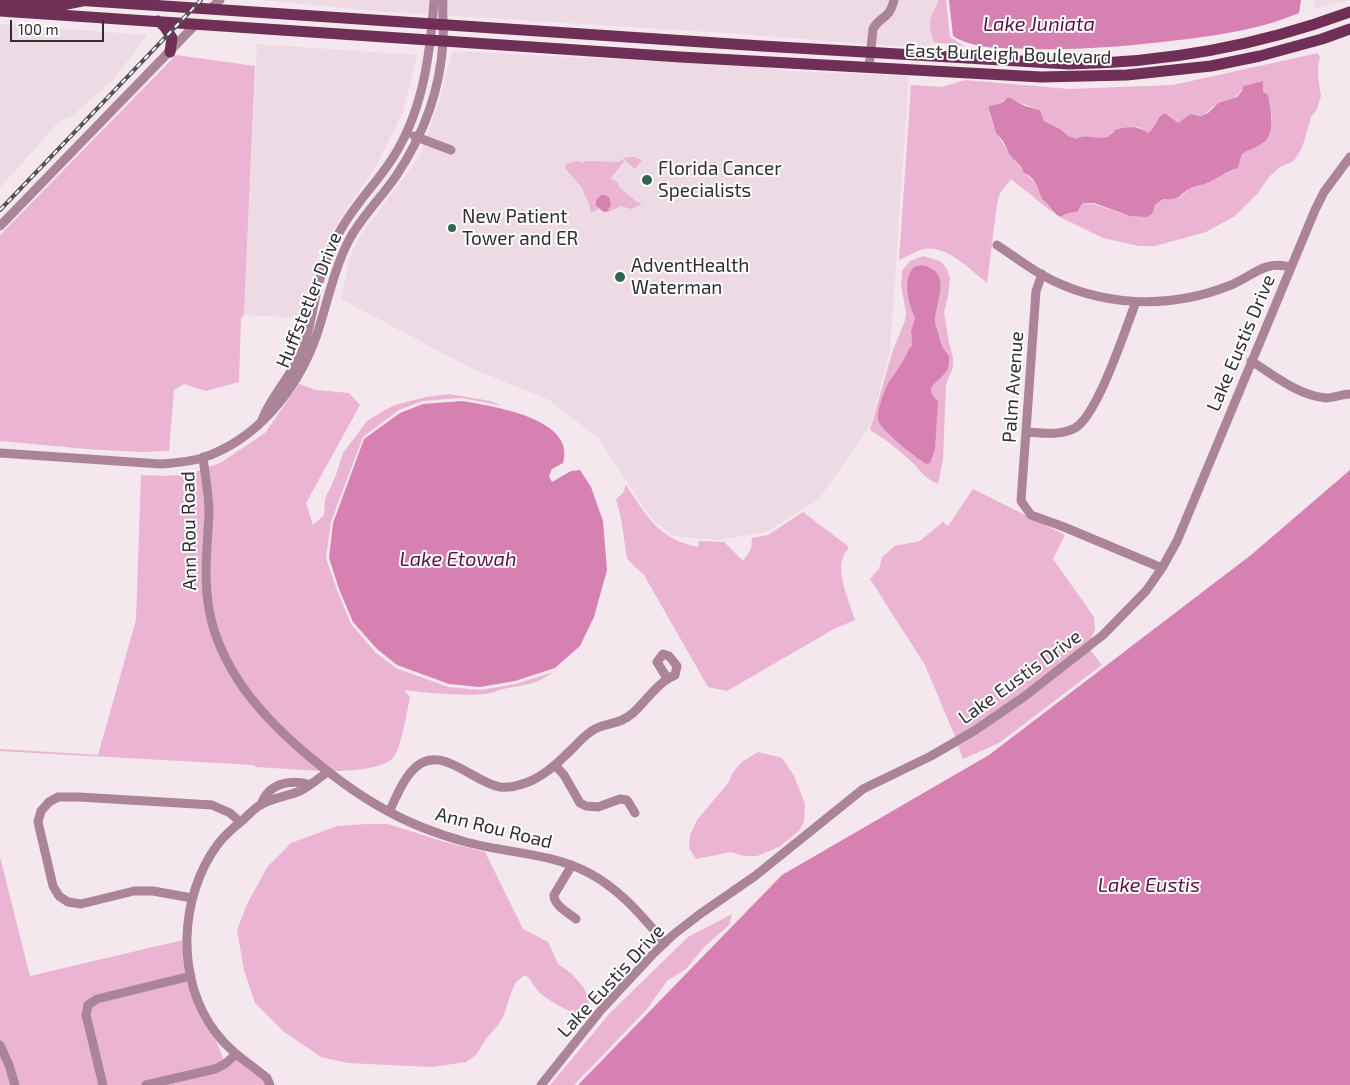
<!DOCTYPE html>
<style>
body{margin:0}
#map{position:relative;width:1350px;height:1085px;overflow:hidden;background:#f4e7ed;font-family:"Exo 2",sans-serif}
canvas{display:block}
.scale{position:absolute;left:10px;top:20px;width:94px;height:22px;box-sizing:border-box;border:2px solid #322d30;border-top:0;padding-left:6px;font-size:15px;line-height:18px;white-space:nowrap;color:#322d30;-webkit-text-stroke:4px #fff;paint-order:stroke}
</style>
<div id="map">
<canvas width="1350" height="1085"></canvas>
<div class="scale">100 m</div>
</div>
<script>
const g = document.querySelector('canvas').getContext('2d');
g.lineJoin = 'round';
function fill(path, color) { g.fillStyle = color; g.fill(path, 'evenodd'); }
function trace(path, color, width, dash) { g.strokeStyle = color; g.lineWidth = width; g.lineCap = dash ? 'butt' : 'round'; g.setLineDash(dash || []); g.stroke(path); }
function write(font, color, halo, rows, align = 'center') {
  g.font = font + ' "Exo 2",sans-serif'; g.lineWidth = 4; g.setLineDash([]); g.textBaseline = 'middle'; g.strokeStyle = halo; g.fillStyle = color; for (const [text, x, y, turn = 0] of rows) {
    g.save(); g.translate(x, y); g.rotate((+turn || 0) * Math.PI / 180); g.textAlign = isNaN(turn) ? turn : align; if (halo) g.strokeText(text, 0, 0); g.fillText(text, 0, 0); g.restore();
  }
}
fill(new Path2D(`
 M261,0H938V4L932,13L934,42L941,43L921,48L726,33L377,11Z
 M1314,0H1350L1315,9Z
 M0,24L147,35L114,79L72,116L60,120L0,188Z
 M257,44L417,55L403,112L376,166L343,214L318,258L302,318L244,315Z
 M452,51L768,67L784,71L909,76L890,351L870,426L819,499L766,532L717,540L674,536L652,520L599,439L549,400L469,367L341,299L350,256L360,236L419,157L440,99Z`), '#eedae4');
fill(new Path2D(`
 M938,0H946L950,37L964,46L934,42C930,33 928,21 933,12C935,7 938,6 938,0Z
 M1318,53L1320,58L1318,65V77L1321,96L1317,109L1311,117L1302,148L1294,161L1280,167L1270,176L1257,194L1235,216L1206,232L1155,246H1139L1103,238L1060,217L1068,213L1077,212L1083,203C1104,203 1121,218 1141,216C1146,216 1151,211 1155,208L1156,204L1163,198L1174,199L1181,196L1192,187L1238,168L1242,154L1266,140L1270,134L1272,119L1269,101L1263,92V81L1243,86C1239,101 1226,98 1215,105C1210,108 1208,113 1202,115C1198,116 1195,115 1190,114L1178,123L1165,113C1156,117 1156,129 1147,133L1139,127C1130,129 1102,139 1096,139C1087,138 1085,134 1077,139L1067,136L1060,129L1044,121L1040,110L1007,98L1002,103L989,106C988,127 1011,155 1023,171C1027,177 1036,181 1039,188C1041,191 1041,195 1042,199L1049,204L1052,212L1011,179L1000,193L997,204L987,283C969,269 945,242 920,250C913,252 906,258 899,260L911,85L942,87L965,80L1069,89L1173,85Z
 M176,55L255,66L244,315L241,318L239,382L206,391L184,384L174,390L169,451L141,452L87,449L0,441V235Z
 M627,157H634L642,160L635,169L625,160L611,178L619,184L618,186L638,203L640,202L641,205L631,209L621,206L610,211L608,209L611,205V200L601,195L598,197L596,203L598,209L591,213L589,204L582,188L565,168V164L577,161L583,163L586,161L618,162Z
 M923,256L940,261L947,269L950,279L948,297L944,312L949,343L953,357V367L946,384L943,460L938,484C925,478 923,474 914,464C903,453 884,438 870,430L893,350L905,321L906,312L901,285L902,271L910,261ZM930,267C951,284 932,304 935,325C936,332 940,340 941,347C944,356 941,369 940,378C933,382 930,389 932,397L926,464C916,458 881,431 878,420C876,412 885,387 890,380C897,371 906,359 910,347L912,348L911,331L915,318L912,310L907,285Z
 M299,384L316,390L349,393L360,405L306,503L313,525L324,515L325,499L336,475L343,453L367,421L383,411L395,405L426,397L449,394L490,401L503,406L462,398L423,401L399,410L363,437L331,522L326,558L337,590L351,624L375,652L396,668L448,687L480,690L516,684L553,672C537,685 522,685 503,689C497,690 491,694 485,694C460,696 428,693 404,690L410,697C407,711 401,752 391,760C379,769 348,771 333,771C276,724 219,675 210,596C208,583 209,568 209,555C209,525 208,496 208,467L220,463L265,433Z
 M201,470L205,513L201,575L204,598L226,667L321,771L256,767L253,765L0,751V749L98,755L136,620L141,475C162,476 182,477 201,470Z
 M626,485C647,516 658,539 698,547L699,541L724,542L743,561L751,549L752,538L768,535L803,512L849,547C847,550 844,554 843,557C836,573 850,604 855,620L834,629L727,691L708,687L644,575L627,559L621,518L616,499L623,493Z
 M973,489L1065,535L1053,559L1094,617L1095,629L1090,641L1023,693L956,739L925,665L870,579L879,569L882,557L895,546L920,541L943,522L948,526Z
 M1090,650L1102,665L999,743L963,759L958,746L976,735Z
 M758,752L782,758L794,776L805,804L804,822L799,831L779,847L757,856H744L731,852L696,859L689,848L690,835L697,820L729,782L733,772L742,762Z
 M367,824H388L445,842L485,852L523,929L548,942L558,964L572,974L583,987L588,996L590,1008L587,1015C574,1016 546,1000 537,990C532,984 532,980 525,975L516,982L512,990L504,1015L498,1025L486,1039L476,1055L466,1062L432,1067L347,1063L321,1057L283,1031L255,1003L244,970L237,930L247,904L268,866L291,843L337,826Z
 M0,857L30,976L183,940L186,975L199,1016L217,1043L225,1063L241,1053L271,1085H0Z
 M732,914L729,925L705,946L686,969L667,981L648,1008L574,1085H550L610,1013L688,937Z`), '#ebb4d2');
fill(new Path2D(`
 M949,0H1301L1299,13C1288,17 1276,22 1264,25C1231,34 1196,38 1162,42C1118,47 1075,50 1030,49C1005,48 975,50 953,36Z
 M1263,81V92L1268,95C1270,107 1275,130 1267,139C1262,146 1249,149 1242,154L1238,168C1225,172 1220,177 1209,182C1204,185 1196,185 1191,188C1177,195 1183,200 1163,199L1156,204L1152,214L1147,217L1130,216L1094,203H1083L1077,212L1068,213L1060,217C1051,212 1050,204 1042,199C1038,188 1036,178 1024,173L1021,167L1010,155L1003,141L996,133L989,110V106L1002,103L1007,98H1010L1025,106L1040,110L1044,121L1060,129L1068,136L1077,139C1088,131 1105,146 1115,130C1128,127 1136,125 1148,133C1156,128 1156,117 1165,113L1178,123L1190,114L1200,116L1208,113L1218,103L1237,97L1242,91L1243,86Z
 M601,195H606L610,199L611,206L608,209L610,211L604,212L596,206V200Z
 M922,265C953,272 936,300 935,321C935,327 938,330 939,336C941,345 943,349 949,356C949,359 949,365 948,368C943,381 920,386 938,401L935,449L930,463L926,464C916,458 881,431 878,420C876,412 885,387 890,380C897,371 906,357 910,347H912L911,331L915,318C908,302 902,280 914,267Z
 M462,401C491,406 577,418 563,463L552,469L549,476L552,482L571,471L580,470L591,487L603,521L607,570L594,617L580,646L555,668L515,681L480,687L449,684L397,665L377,649L353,622L339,589L329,558L333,523L364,439L400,413L423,404Z
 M1350,470V1085H578L782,875L989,755L1251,555Z`), '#d681b2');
trace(new Path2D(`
 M211,8L220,0
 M869,67L873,29C880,15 889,21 894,0
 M414,136L451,150
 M0,226L196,24
 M997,245C1012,255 1027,266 1042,275C1100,307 1169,310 1231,285C1253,276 1264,260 1290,267
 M1042,274L1036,291L1021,501L1031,515L1064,527L1162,568
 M1251,361C1274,375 1299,396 1326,398C1334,398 1342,394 1350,394
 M262,420C271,395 292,376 302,351C310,330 313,307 318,285C323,267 330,249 339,233C352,208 372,188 388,165C422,117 430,58 434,0
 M1026,432C1042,433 1060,436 1075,428C1098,415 1125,329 1136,302
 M0,453L161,464C175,463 189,462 202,458C257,440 297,390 316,337C327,305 333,271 349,240C361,217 381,198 396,176C423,136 440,91 443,42C444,28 442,14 443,0
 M203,457C205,476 209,495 209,514C207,553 202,583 212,623C228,680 267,721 311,758C333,776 357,794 382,808C408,823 437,834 466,842C506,853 550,853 587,872C619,888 642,916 665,943
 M555,765L564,775L580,803L586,806L598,807L620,799L627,800L635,813
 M261,805C268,784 288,779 308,784
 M389,812C396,798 401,783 411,772C438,739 471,782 500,787C507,788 513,787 519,785C541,780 559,762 575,746C581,740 587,733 595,729C609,722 619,725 633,713C647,700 658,682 675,675L677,666L669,656L663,654L657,662L667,678
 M572,865L554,895C554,906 569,913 576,919
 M192,898L153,891H134L81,904L68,902L59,896L53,886L38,822L41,811L49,802L58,797H79L212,805L230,813L240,822
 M0,1045L9,1065L15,1085
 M103,1085L86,1015L88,1005L97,999L191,976
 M146,1085L215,1069L225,1064L236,1054
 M270,1085L267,1078C249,1063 230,1052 216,1033C175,980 179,896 218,844C225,835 234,827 243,820C248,815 254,809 260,805C272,798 288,796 300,791C308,787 320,777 328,772
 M541,1085L601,1010L654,953L673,935L700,914L755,876L863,789L931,756L974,731L1025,696L1103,635L1146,591L1162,568L1177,541L1315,210L1324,192L1350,157`), '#ab8499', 9);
trace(new Path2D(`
 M75,0L762,46L1069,64C1165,63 1261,45 1350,12
 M0,3L62,5L82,1
 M0,11L680,57L1041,77L1127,75L1211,66L1260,56L1322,39L1350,29
 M158,21L164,26L172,38L170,52`), '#6f2f56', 11);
const rail = new Path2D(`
 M0,210L201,0`);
trace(rail, '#565054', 4);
trace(rail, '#fff', 2, [5.5]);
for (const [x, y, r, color] of [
 [647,180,6,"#2e6751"],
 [452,228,5,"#2e6751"],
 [620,277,6,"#2e6751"]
]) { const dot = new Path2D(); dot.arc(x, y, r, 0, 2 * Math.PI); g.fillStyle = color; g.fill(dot); trace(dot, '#fff', 2); }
write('19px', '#322d30', '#fff', [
 ["East Burleigh Boulevard",1008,54,2],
 ["Huffstetler Drive",309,300,-68],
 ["Lake Eustis Drive",1241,343,-67],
 ["Palm Avenue",1013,387,-86],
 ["Ann Rou Road",189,531,-91],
 ["Lake Eustis Drive",1020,677,-36],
 ["Ann Rou Road",494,828,14],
 ["Lake Eustis Drive",611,981,-47]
]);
write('19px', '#322d30', '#fff', [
 ["Florida Cancer",658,169],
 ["Specialists",658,191],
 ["New Patient",462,217],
 ["Tower and ER",462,239],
 ["AdventHealth",631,266],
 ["Waterman",631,288]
], 'left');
write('italic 20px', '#5c1043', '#fff', [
 ["Lake Juniata",1039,24],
 ["Lake Etowah",458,559],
 ["Lake Eustis",1149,885]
]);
</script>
